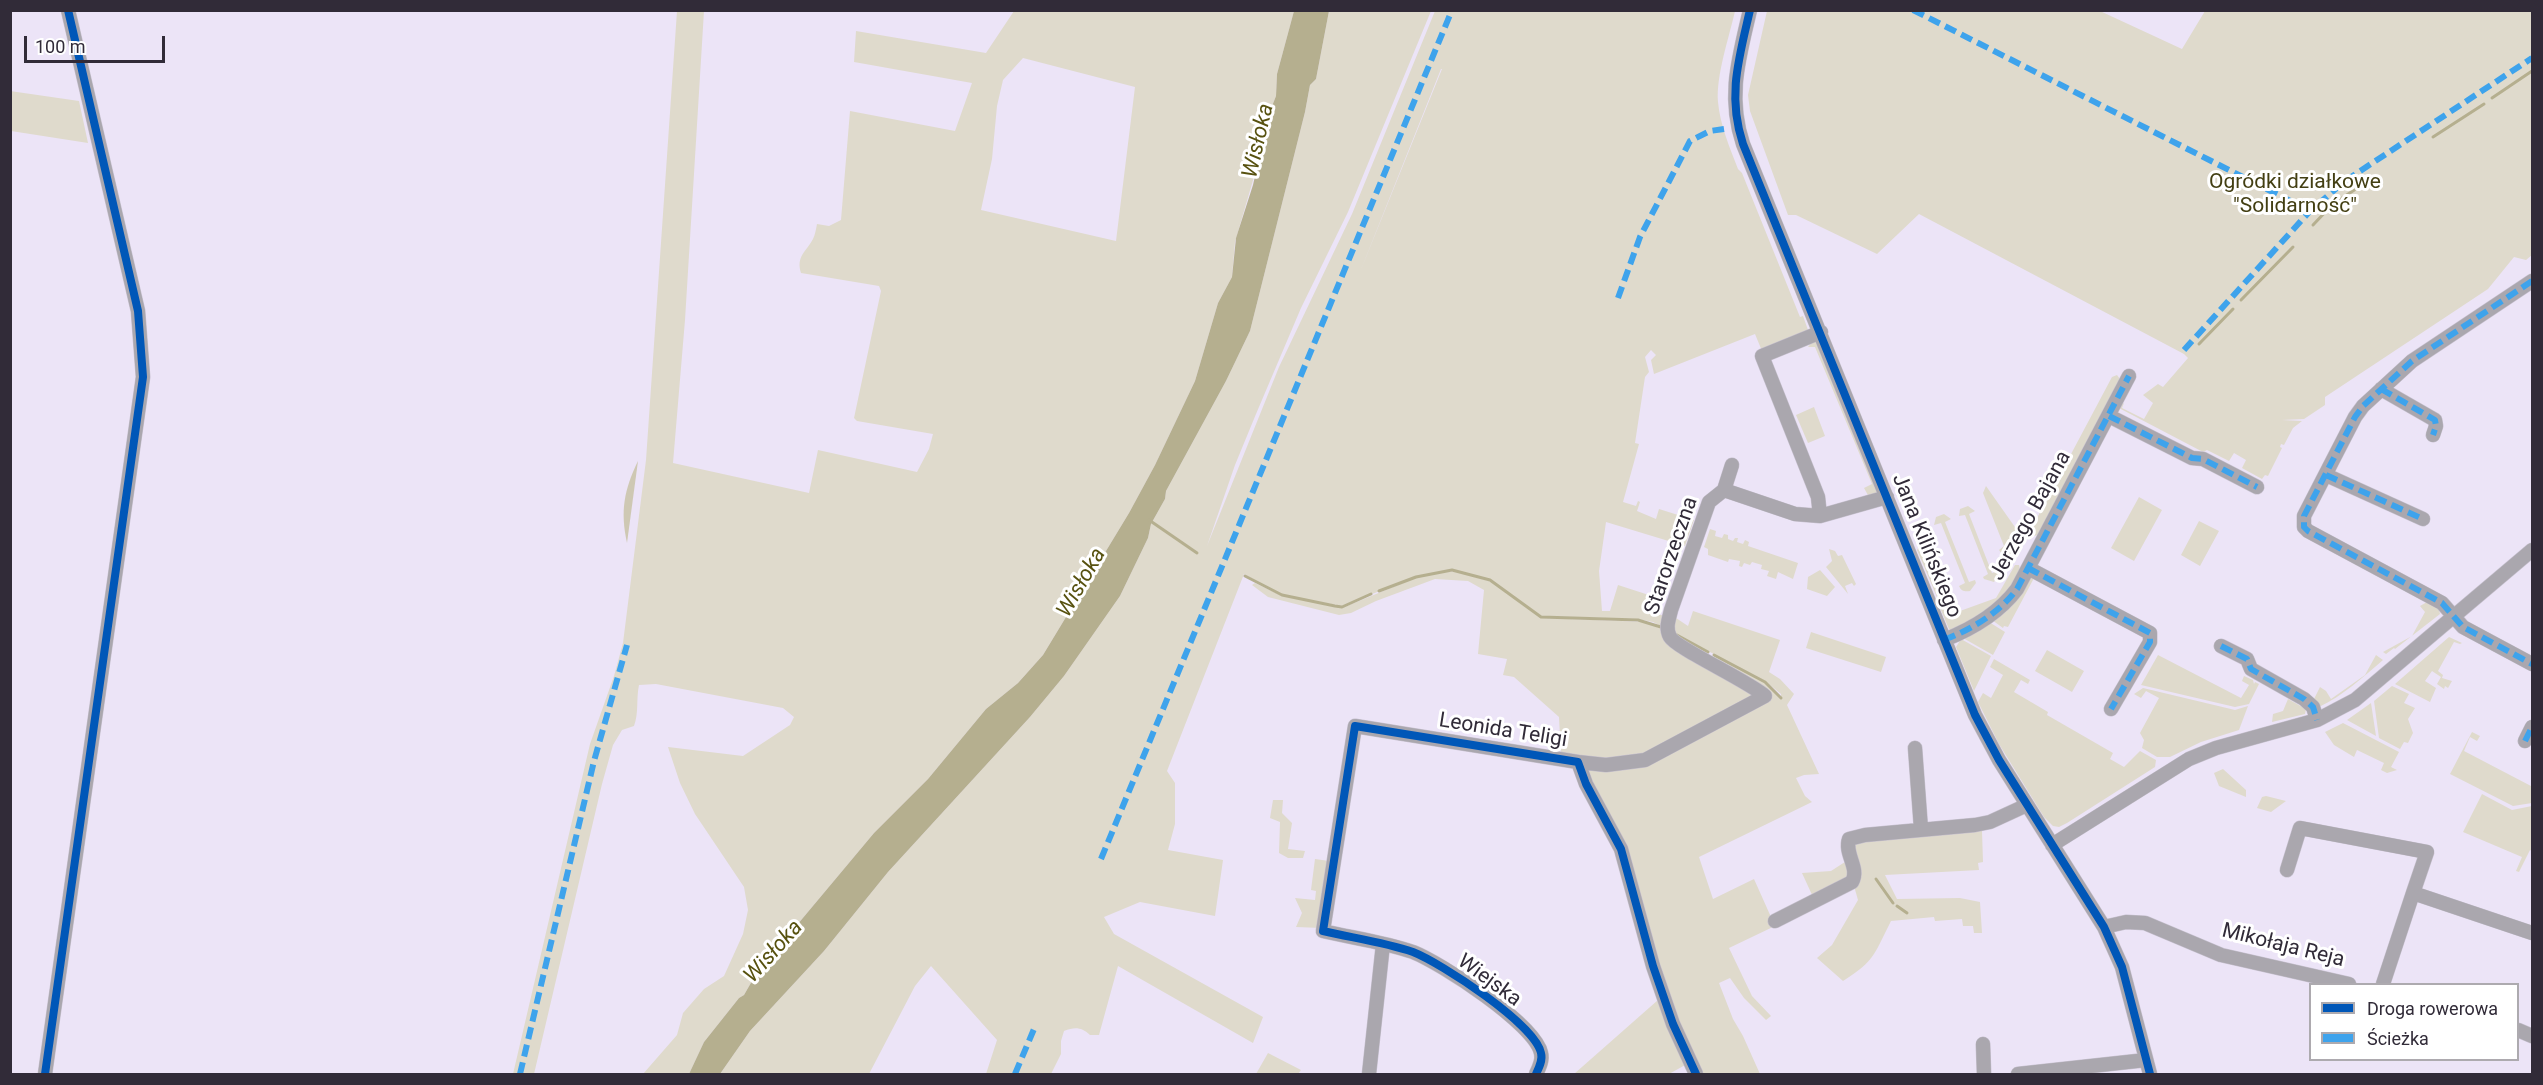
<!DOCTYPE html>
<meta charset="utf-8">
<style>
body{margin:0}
#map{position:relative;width:2543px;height:1085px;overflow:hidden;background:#ece4f7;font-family:Roboto,sans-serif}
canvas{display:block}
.frame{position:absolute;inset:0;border:12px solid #312b38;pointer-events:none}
.legend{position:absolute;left:2309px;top:983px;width:210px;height:78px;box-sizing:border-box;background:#fff;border:2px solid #adaaaf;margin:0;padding:8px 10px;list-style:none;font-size:18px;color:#312b38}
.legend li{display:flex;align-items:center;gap:12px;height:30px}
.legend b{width:30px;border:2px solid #adaaaf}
.scale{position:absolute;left:24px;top:36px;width:141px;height:27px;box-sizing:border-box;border:3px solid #312b38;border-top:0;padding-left:8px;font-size:18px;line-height:21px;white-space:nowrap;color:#312b38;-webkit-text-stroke:4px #fff;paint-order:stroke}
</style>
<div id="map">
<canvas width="2543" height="1085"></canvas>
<div class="frame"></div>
<ul class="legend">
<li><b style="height:8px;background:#0057b8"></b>Droga rowerowa</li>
<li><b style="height:8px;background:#3ea3ec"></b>Ścieżka</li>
</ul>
<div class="scale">100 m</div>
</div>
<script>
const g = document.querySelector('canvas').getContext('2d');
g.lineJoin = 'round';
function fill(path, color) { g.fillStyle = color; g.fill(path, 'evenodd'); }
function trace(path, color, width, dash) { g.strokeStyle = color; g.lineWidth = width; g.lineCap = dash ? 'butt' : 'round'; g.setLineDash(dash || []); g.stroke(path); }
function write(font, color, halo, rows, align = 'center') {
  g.font = font + ' Roboto,sans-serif'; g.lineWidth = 6; g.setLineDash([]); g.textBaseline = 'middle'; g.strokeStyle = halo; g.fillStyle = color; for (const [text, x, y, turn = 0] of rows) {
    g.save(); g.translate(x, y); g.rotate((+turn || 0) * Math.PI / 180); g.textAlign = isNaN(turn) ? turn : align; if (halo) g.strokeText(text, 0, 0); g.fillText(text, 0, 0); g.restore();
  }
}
fill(new Path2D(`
 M677,11H704L685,320L673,463L809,493L818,450L917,472L929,449L933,434L857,421L854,418L881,291L879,286L801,273C796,256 806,252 813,239C815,235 816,229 817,224L829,226L841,220L850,111L955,131L972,83L854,62L856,31L986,53L1014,11H1294L1277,74L1276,96L1258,142V163L1235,242L1232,277L1218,303L1195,381L1155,465L1129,513L1043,655L1018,683L986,709L928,779L874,833L756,974L744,995L739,998L704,1042L689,1074H643L677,1035L683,1013L704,989L724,976L743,934L748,910L744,887L695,814L680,783L668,747L743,756L790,725L794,717L783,708L656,684L639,685C636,699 639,713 634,726L622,730L613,745L602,784L534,1074H513L590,744L614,676L623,643L646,460ZM1023,58L1135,87L1116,241L981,210L992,159L997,106L1003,80Z
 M1329,11H1431L1348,212L1301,308L1256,414L1235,465L1207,546L1279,367L1352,214L1435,11H1735C1729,38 1716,75 1718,102C1720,125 1730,148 1738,169L1742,173L1800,317L1803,316L1808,330L1762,351L1755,334L1654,374L1651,360L1656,355L1651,350L1645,357L1649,372L1645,377L1635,443L1639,444L1623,502L1636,506L1638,501L1640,502L1637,511L1656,519L1659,509L1694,520L1685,546L1606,522L1599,571L1602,611H1610L1618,585L1655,597L1651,613L1676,618L1688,626L1693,611L1780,640L1769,672L1780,679L1794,694L1787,705L1819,774L1804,775L1796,778L1805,796L1812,802L1699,857L1713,899L1754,879L1775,926L1729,948L1752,996L1771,1016L1766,1020L1744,998L1730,978L1719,983L1733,1019L1743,1036L1760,1074H1701L1696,1059L1669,1074H1574L1658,1000L1637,900L1588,780L1561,756L1559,717L1514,677L1503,675L1507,659L1478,654L1484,590L1468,581L1435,579L1376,601L1351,613L1339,615L1268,597L1252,585L1255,583L1282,596L1342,608L1415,578L1445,572H1458L1492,582L1542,618L1647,622L1708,652L1707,655L1712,658L1714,656L1765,682L1781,698V694L1765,681L1653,622L1638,619L1541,616L1491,580L1452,569L1415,577L1342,606L1282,595L1244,574L1167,771L1175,783V824L1168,850L1223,860L1215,916L1140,902L1104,917L1114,934L1263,1017L1253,1043L1118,966L1099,1035H1090C1081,1027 1075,1027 1064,1031L1061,1041V1054L1051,1074H986L997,1040L931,966L915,986L869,1074H720L750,1031L824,951L888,872L1030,717L1064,676L1120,596L1148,538L1151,524L1165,499L1166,491L1226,381L1250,331L1305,112L1310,85L1316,79ZM1441,69H1442L1360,272Z
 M1767,11H2100L2182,49L2205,11H2532V255L2526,260L2514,257L2488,289L2325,397V405L2304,419L2282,420L2302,421L2293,428L2284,445L2281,444L2280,447L2282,448L2268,476L2265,475L2262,479L2242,468L2246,460L2234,453L2229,461L2207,450L2203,452L2117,407L2124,403L2122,408L2144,419L2153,403L2143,395L2158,384L2163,387L2188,358L2184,354L1919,214L1877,254L1796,215H1788L1750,111L1748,95Z
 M10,91L79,101L88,143L11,131Z
 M1812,342H1816L1878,495L1869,497L1864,488L1872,484L1815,347H1808Z
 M2117,375L2120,379L2038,535L2034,536L2032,531L2037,518L2112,377Z
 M1814,407L1825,436L1808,443L1796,415Z
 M1986,486L2017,530L2023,545C2020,552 2009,556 2002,554L1999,550L2004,546L1983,493Z
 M2139,497L2162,510L2134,561L2111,548Z
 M1968,506L1975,511L1969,514L1992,573L1998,571L1999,574L1994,582L1984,579L1983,577L1988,574L1965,515L1959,516L1960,509Z
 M1944,514L1951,519L1945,522L1969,582L1975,580L1976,583L1970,591C1965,592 1961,591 1959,586L1965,583L1941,523L1934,525L1936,517Z
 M2199,521L2219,531L2200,566L2181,555Z
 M1710,529L1716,531L1715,536L1722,538L1724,534L1728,535V539L1733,541L1735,538H1738L1737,542L1743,544L1745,540L1749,542L1748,546L1798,563L1793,579L1778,572L1776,579L1767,576L1769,571L1761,569L1762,565L1752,562L1750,565L1744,563L1742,567L1739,566L1740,561L1729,559L1728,562L1708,555V549L1704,547Z
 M1922,542H1926L1942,583L1937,597L1917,550Z
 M1829,549L1835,551L1838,556L1842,555L1856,584L1854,586L1852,583L1845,586L1848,594L1826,567L1832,561Z
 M2015,565H2019C2023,577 2006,598 1997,606C1985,615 1968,622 1954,630L1949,629L1940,608L1945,596L1951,607L1960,611L1996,598Z
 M1820,570L1835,587L1827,596L1807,589L1808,577Z
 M2032,576L2034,578L2008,627L2004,626L2003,628L1992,620L2011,607L2029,577Z
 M2427,602L2439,609L2440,614L2395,649L2394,648L2386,654L2383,652L2412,636L2425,612L2420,606Z
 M1989,622L2005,632L1993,655L1963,638Z
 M1811,632L1886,657L1881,672L1806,648Z
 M2449,637L2462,643L2460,644L2454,642L2438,671L2443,675L2442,678L2452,681L2448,688L2445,686L2444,689L2437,684L2441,677L2432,671L2425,681L2436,688L2430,702L2395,684Z
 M1961,639L1991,656L1974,691L1956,647Z
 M2047,650L2084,671L2072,692L2035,671Z
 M2158,655L2241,698L2249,685L2242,681L2244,676L2253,680L2254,684L2255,682L2259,684L2249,704L2235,707L2141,685Z
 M2376,655L2383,660C2362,678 2344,695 2319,707L2314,699L2320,687L2326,691L2331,699L2365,675Z
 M1994,659L2030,680L2028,684L2021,680L2014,692L2048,712L2047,715L2113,753L2110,759L2124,767L2140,751L2156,760L2155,767L2067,823L2059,827L2053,826L2044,817L1999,744L1978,702L1983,693L1991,698L2003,675L1990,667Z
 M2392,686L2409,694L2404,703L2415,708L2408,719L2413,733L2408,743L2404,742L2400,749L2379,738L2374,701Z
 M2143,688L2235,710L2248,706L2239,730L2201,742L2170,757H2157L2142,748L2144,740L2140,733L2159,698L2146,691L2141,698L2134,694Z
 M2288,699L2306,709L2305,714L2272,722L2273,714L2283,711Z
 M2371,703L2376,736L2347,720Z
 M2343,723L2399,752L2391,767L2397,770L2387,773L2381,770L2384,763L2357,750L2354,757L2334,745L2325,732Z
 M2472,732L2480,736L2477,741L2470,737L2464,751L2531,786L2532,803L2513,806L2450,774Z
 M2223,769L2246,790V797L2219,786L2214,773Z
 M2482,794L2512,810L2532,806V851L2530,850L2519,872L2516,871L2522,857L2463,832Z
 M2266,796L2286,801L2271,812L2257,808L2262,797Z
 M1273,800H1283L1282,813L1292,823L1288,849L1305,851L1303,858H1288L1279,853L1280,822L1270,818Z
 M2020,814L1982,831L1983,862L1978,863L1979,870L1885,875L1897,899L1960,898L1980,902L1982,933H1974L1973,926H1963L1962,919L1935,921L1934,917L1891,921C1874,954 1876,960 1843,981L1817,958L1832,945L1858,900L1854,886V841Z
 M1315,859L1329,861L1324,880L1326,887L1321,928L1296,927L1302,913L1295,898L1315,900L1316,891L1311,890Z
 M1848,860L1851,876L1813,897L1802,873L1831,871Z
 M1268,1053L1301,1070L1298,1074H1256Z`), '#dfdacc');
fill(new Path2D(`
 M638,461L627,543C620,511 624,490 638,461Z`), '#cec8b3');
fill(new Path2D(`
 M1294,11H1329L1316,79L1310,85L1305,112L1250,331L1226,381L1166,491L1165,499L1151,524L1148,538L1120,596L1064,676L1030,717L888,872L824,951L750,1031L720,1074H689L704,1042L739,998L744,995L756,974L874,833L928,779L986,709L1018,683L1043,655L1129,513L1155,465L1195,381L1218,303L1232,277L1236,238L1253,185L1258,163V142L1276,96L1277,74Z`), '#b5af8f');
trace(new Path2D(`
 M2492,98L2532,71
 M2433,137L2484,104
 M2339,200L2362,185
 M2313,225L2331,206
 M2241,300L2293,247
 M2199,344L2233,309
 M1149,520L1197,553
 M1245,576L1282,595L1335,606L1342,607L1371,594
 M1379,591L1416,577L1452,570L1490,580L1541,617L1638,620L1664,628
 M1675,634L1708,652
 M1714,655L1765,682L1781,698
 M1876,879L1893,903
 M1897,906L1907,913`), '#b5af8f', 3);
const minor = new Path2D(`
 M1750,10C1739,58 1727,96 1743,144L1975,715L1999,760L2104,927L2122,967L2150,1074
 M2532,281L2412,361L2363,406L2355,417L2304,516V527L2308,531L2442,603L2463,627L2532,664
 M2381,389L2435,420L2436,426L2433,435
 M2109,416L2192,458L2203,459L2257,487
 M2326,475L2423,519
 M1724,490L1732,465
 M1820,516L1818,497L1762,356L1821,332
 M2028,568L2150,633V642L2111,709
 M1944,640C1972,629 1999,613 2017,589L2129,376
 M2221,646L2247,659L2251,669L2258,673L2304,699L2313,707L2317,720
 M2525,741L2532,727
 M1915,748L1921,829
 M1578,762L1606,765L1645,760L1765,696C1748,681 1676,648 1670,637C1665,628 1669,619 1671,610L1709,502L1724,490L1795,514L1820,516L1887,497
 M2052,845L2189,759L2216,748L2317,720L2355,700L2532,550
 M2287,870L2300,828L2427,852L2413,893
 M1775,921L1852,882C1860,868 1844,854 1849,839L1865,835L1975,825L1990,822L2027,805
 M2104,927L2126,922L2145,923L2221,955L2349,984
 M2383,984L2413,893L2532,933
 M2518,1030L2532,1036
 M1983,1044L1984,1074
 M45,1074L143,377L138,311L68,10
 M1369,1074L1383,944
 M1536,1074C1539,1068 1543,1060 1541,1053C1535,1024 1441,963 1413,952C1384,942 1353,938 1323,931L1355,726L1578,762L1586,784L1621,849L1653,966L1673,1024L1696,1074
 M2018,1074L2146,1060`);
trace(minor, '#c7c1cf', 15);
trace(minor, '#aaa7ae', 14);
trace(new Path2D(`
 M1913,10L2310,211
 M2532,281L2412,361L2363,406L2355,417L2304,516V527L2308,531L2442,603L2463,627L2532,664
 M1618,298L1640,237L1690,141L1710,131L1724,129
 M2184,350L2310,211L2345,181L2532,58
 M2381,389L2435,420L2436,426L2433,435
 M2109,416L2192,458L2203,459L2257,487
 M2326,475L2423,519
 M2028,568L2150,633V642L2111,709
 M1944,640C1972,629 1999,613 2017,589L2129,376
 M2221,646L2247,659L2251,669L2258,673L2304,699L2313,707L2317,720
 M2525,741L2532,727
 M1101,859L1452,10
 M520,1074L594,761L627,645
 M1015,1074L1034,1029`), '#3ea3ec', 6, [12, 6]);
trace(new Path2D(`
 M1750,10C1739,58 1727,96 1743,144L1975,715L1999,760L2104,927L2122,967L2150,1074
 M45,1074L143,377L138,311L68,10
 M1536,1074C1539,1068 1543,1060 1541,1053C1535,1024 1441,963 1413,952C1384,942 1353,938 1323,931L1355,726L1578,762L1586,784L1621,849L1653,966L1673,1024L1696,1074`), '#0057b8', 8);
write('21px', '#433f13', '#fff', [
 ["Ogródki działkowe",2295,183],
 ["\"Solidarność\"",2295,207]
]);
write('21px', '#312b38', '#fff', [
 ["Jerzego Bajana",2031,516,-61],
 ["Jana Kilińskiego",1926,546,68],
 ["Starorzeczna",1672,556,-71],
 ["Leonida Teligi",1503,731,9],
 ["Mikołaja Reja",2283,946,14],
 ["Wiejska",1489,981,36]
]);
write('italic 22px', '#57510f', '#fff', [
 ["Wisłoka",1259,141,-77],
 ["Wisłoka",1082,583,-60],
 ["Wisłoka",774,952,-48]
]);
</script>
